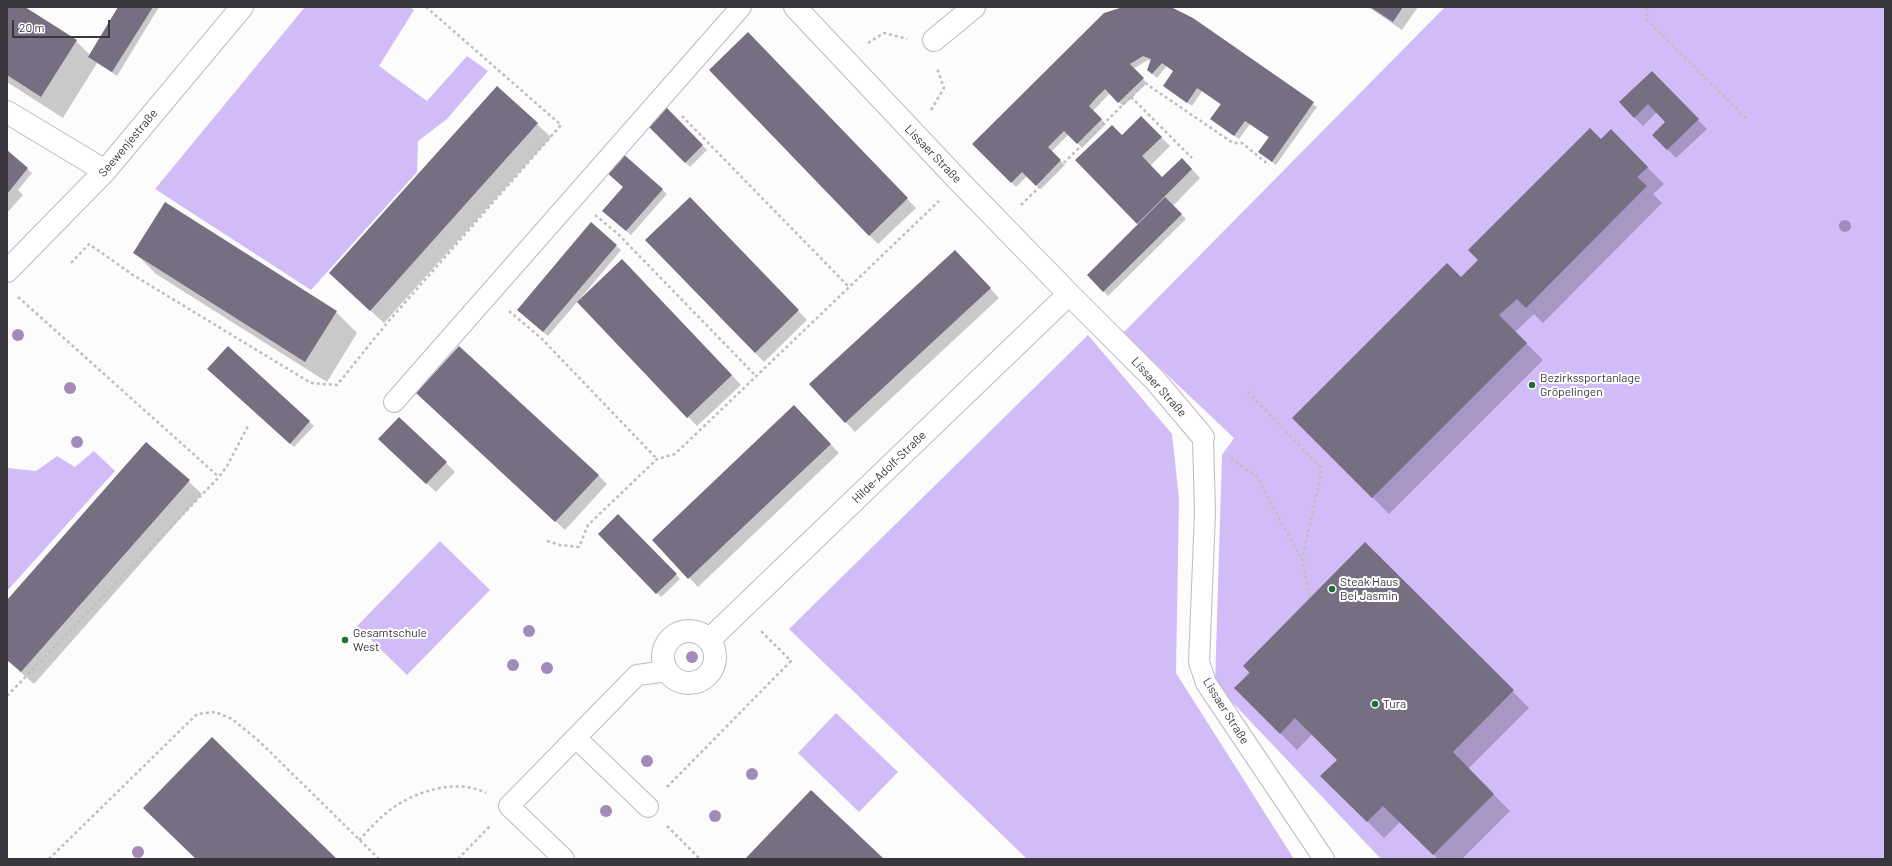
<!DOCTYPE html>
<meta charset="utf-8">
<style>
body{margin:0}
#map{position:relative;width:1892px;height:866px;overflow:hidden;background:#fcfcfc;font-family:Barlow,sans-serif}
canvas{display:block}
.frame{position:absolute;inset:0;border:8px solid #39363e;pointer-events:none}
.scale{position:absolute;left:12px;top:20px;width:98px;height:18px;box-sizing:border-box;border:2px solid #39363e;border-top:0;padding-left:5px;font-size:12px;line-height:14px;white-space:nowrap;color:#39363e;-webkit-text-stroke:3px #fff;paint-order:stroke}
</style>
<div id="map">
<canvas width="1892" height="866"></canvas>
<div class="frame"></div>
<div class="scale">20 m</div>
</div>
<script>
const g = document.querySelector('canvas').getContext('2d');
g.lineJoin = 'round';
function fill(path, color) { g.fillStyle = color; g.fill(path, 'evenodd'); }
function trace(path, color, width, dash) { g.strokeStyle = color; g.lineWidth = width; g.lineCap = dash ? 'butt' : 'round'; g.setLineDash(dash || []); g.stroke(path); }
function write(font, color, halo, rows, align = 'center') {
  g.font = font + ' Barlow,sans-serif'; g.lineWidth = 4; g.setLineDash([]); g.textBaseline = 'middle'; g.strokeStyle = halo; g.fillStyle = color; for (const [text, x, y, turn = 0] of rows) {
    g.save(); g.translate(x, y); g.rotate((+turn || 0) * Math.PI / 180); g.textAlign = isNaN(turn) ? turn : align; if (halo) g.strokeText(text, 0, 0); g.fillText(text, 0, 0); g.restore();
  }
}
fill(new Path2D(`
 M305,7H410L414,10L379,66L427,101L467,56L488,71L447,119L418,141L417,172L311,290L155,189Z
 M1445,7H1885V859H1381L1215,684L1222,455L1234,438L1123,333Z
 M1088,335L1172,434L1179,499L1176,673L1294,859H1027L789,629Z
 M94,451L115,471L7,591V468L36,471L57,456L75,467Z
 M440,541L490,590L407,675L357,626Z
 M836,713L898,772L859,812L798,753Z`), '#d2bcf7');
fill(new Path2D(`
 M7,7H23L76,41L90,55L119,7H159L117,76L97,63L63,118L7,82Z
 M1127,7H1169L1317,107L1276,165L1259,152L1269,138L1250,124L1239,139L1211,119L1221,105L1202,91L1192,106L1164,86L1174,71L1167,66L1157,78L1148,70L1152,61L1148,60L1133,69L1147,83L1123,106L1110,93L1093,111L1106,124L1082,148L1069,134L1051,152L1065,165L1041,189L1027,176L1016,187L973,144Z
 M1368,7H1418L1402,30Z
 M756,42L916,208L878,244L869,235Z
 M1652,72L1707,129L1676,158L1653,135L1667,122L1657,112L1643,126L1634,117Z
 M498,88L551,137L384,323L344,286Z
 M666,109L707,150L690,167L649,126Z
 M1141,117L1170,146L1150,166L1162,178L1191,168L1200,178L1173,206L1186,219L1108,296L1088,275L1139,225L1076,160L1122,136Z
 M1611,131L1664,184L1653,194L1662,203L1543,323L1534,314L1515,332L1543,360L1389,514L1294,418L1461,278Z
 M7,152L32,173L18,190L23,195L7,213Z
 M622,154L667,194L631,235L608,215L624,187Z
 M698,207L807,320L764,362L646,240Z
 M616,246L621,250L579,300L631,269L741,385L697,426L578,301L548,336L523,314Z
 M135,253L336,312L357,333L327,382L156,274Z
 M964,260L999,298L855,432L811,384Z
 M228,348L314,426L294,447L213,373Z
 M426,402L598,475L607,484L565,530Z
 M803,416L839,453L698,587L654,540Z
 M147,443L202,494L34,684L7,660V602Z
 M388,448L446,463L455,472L436,492Z
 M618,515L680,579L661,597L599,534Z
 M1365,543L1529,708L1468,769L1510,811L1462,859H1438L1400,822L1384,838L1322,776L1338,760L1312,734L1297,750L1235,688Z`), '#0003');
fill(new Path2D(`
 M7,7H25L77,40L41,97L7,75Z
 M118,7H153L112,72L88,57Z
 M1123,7H1171L1193,18L1314,102L1272,162L1258,152L1269,137L1245,121L1234,136L1210,119L1221,104L1197,88L1187,103L1163,86L1173,71L1162,63L1152,74L1147,70L1151,59L1143,56L1130,64L1144,78L1118,103L1105,89L1096,98L1089,106L1102,119L1077,144L1064,131L1048,147L1061,160L1036,186L1022,172L1011,183L972,144L1104,13Z
 M1370,7H1403L1393,22Z
 M748,32L908,198L869,236L709,70Z
 M1652,71L1699,119L1667,150L1652,135L1665,122L1648,104L1634,118L1619,102Z
 M497,86L538,123L370,311L329,273Z
 M666,107L703,145L685,163L648,126Z
 M1141,116L1162,137L1142,156L1162,177L1182,158L1192,169L1137,224L1075,160L1112,125L1122,135Z
 M1590,128L1601,139L1611,129L1648,167L1637,177L1647,186L1526,308L1517,299L1499,315L1527,343L1372,498L1292,418L1447,263L1461,277L1478,260L1468,250Z
 M7,150L28,168L7,194Z
 M621,152L663,189L626,231L602,211L623,187L605,171Z
 M690,197L799,310L755,353L645,240Z
 M1165,197L1182,214L1103,292L1087,275Z
 M165,202L337,311L305,362L133,253Z
 M591,222L617,245L543,332L517,310Z
 M955,250L991,288L845,423L809,384Z
 M622,259L732,375L687,418L577,302Z
 M228,346L310,421L290,444L207,369Z
 M459,346L599,475L555,522L416,393Z
 M794,405L831,444L688,579L652,540Z
 M399,417L447,462L426,484L378,439Z
 M146,442L190,480L21,672L7,660V600Z
 M618,514L677,574L656,594L598,534Z
 M1365,542L1514,690L1453,752L1494,794L1433,855L1383,806L1367,822L1320,776L1337,760L1295,718L1280,734L1234,688L1250,673L1243,666Z
 M212,737L306,829L337,859H196L143,808Z
 M811,790L884,859H745Z`), '#766f82');
const lane = new Path2D(`
 M394,402L741,7
 M1203,437L1205,513L1199,662L1206,683L1324,859
 M576,738L648,807
 M564,859L509,806L637,675L668,671`);
const street = new Path2D(`
 M795,7L959,181L1069,294L1155,380L1203,437
 M934,40L974,7
 M7,112L105,171
 M7,271L105,171L242,7
 M663 657a26 26 0 1 1 52 0a26 26 0 1 1-52 0Z
 M709,640L1069,294`);
trace(lane, '#bfb8cd', 22);
trace(street, '#bfb8cd', 24);
trace(new Path2D(`
 M1647,7L1646,19L1747,119
 M868,43L884,33L907,39
 M1131,97L1192,158
 M931,110L944,88L937,68
 M682,116L849,287
 M1021,205L1145,83L1233,143H1242L1269,165
 M595,215L618,234L756,376
 M71,263L89,244L133,275L311,383L337,385L387,323L561,125L426,7
 M18,297L219,477
 M509,311L541,338L657,459
 M1248,392L1322,469L1302,560L1310,597
 M1231,458L1257,477L1302,560
 M547,541L560,545L579,547L588,525L657,459L675,454L939,201
 M7,696L219,477L227,466L248,426
 M667,787L791,661L760,630
 M667,826L700,859
 M359,840C369,830 379,818 390,810C415,791 457,778 486,793
 M49,859L197,714L215,712L232,719L259,741L379,859
 M458,859L491,825`), '#bebdc0', 2.5, [3, 3]);
trace(lane, '#fff', 20);
trace(street, '#fff', 22);
g.fillStyle = '#a28bbb';
for (const [x, y] of [
 [1845,226],
 [18,335],
 [70,388],
 [77,442],
 [529,631],
 [692,657],
 [513,665],
 [547,668],
 [647,761],
 [752,774],
 [606,811],
 [715,816],
 [138,852]
]) { g.beginPath(); g.arc(x, y, 6, 0, 2 * Math.PI); g.fill(); }
for (const [x, y, r, color] of [
 [1532,385,4,"#206d3c"],
 [1332,589,4,"#206d3c"],
 [345,640,4,"#206d3c"],
 [1375,704,4,"#206d3c"]
]) { const dot = new Path2D(); dot.arc(x, y, r, 0, 2 * Math.PI); g.fillStyle = color; g.fill(dot); trace(dot, '#fff', 1.5); }
write('12px', '#39363e', '#fff', [
 ["Seewenjestraße",128,143,-50],
 ["Lissaer Straße",933,154,46],
 ["Lissaer Straße",1159,387,48],
 ["Hilde-Adolf-Straße",889,467,-44],
 ["Lissaer Straße",1226,711,58]
]);
write('12px', '#39363e', '#fff', [
 ["Bezirkssportanlage",1540,378],
 ["Gröpelingen",1540,392],
 ["Steak Haus",1340,582],
 ["Bei Jasmin",1340,596],
 ["Gesamtschule",353,633],
 ["West",353,647],
 ["Tura",1383,704]
], 'left');
</script>
